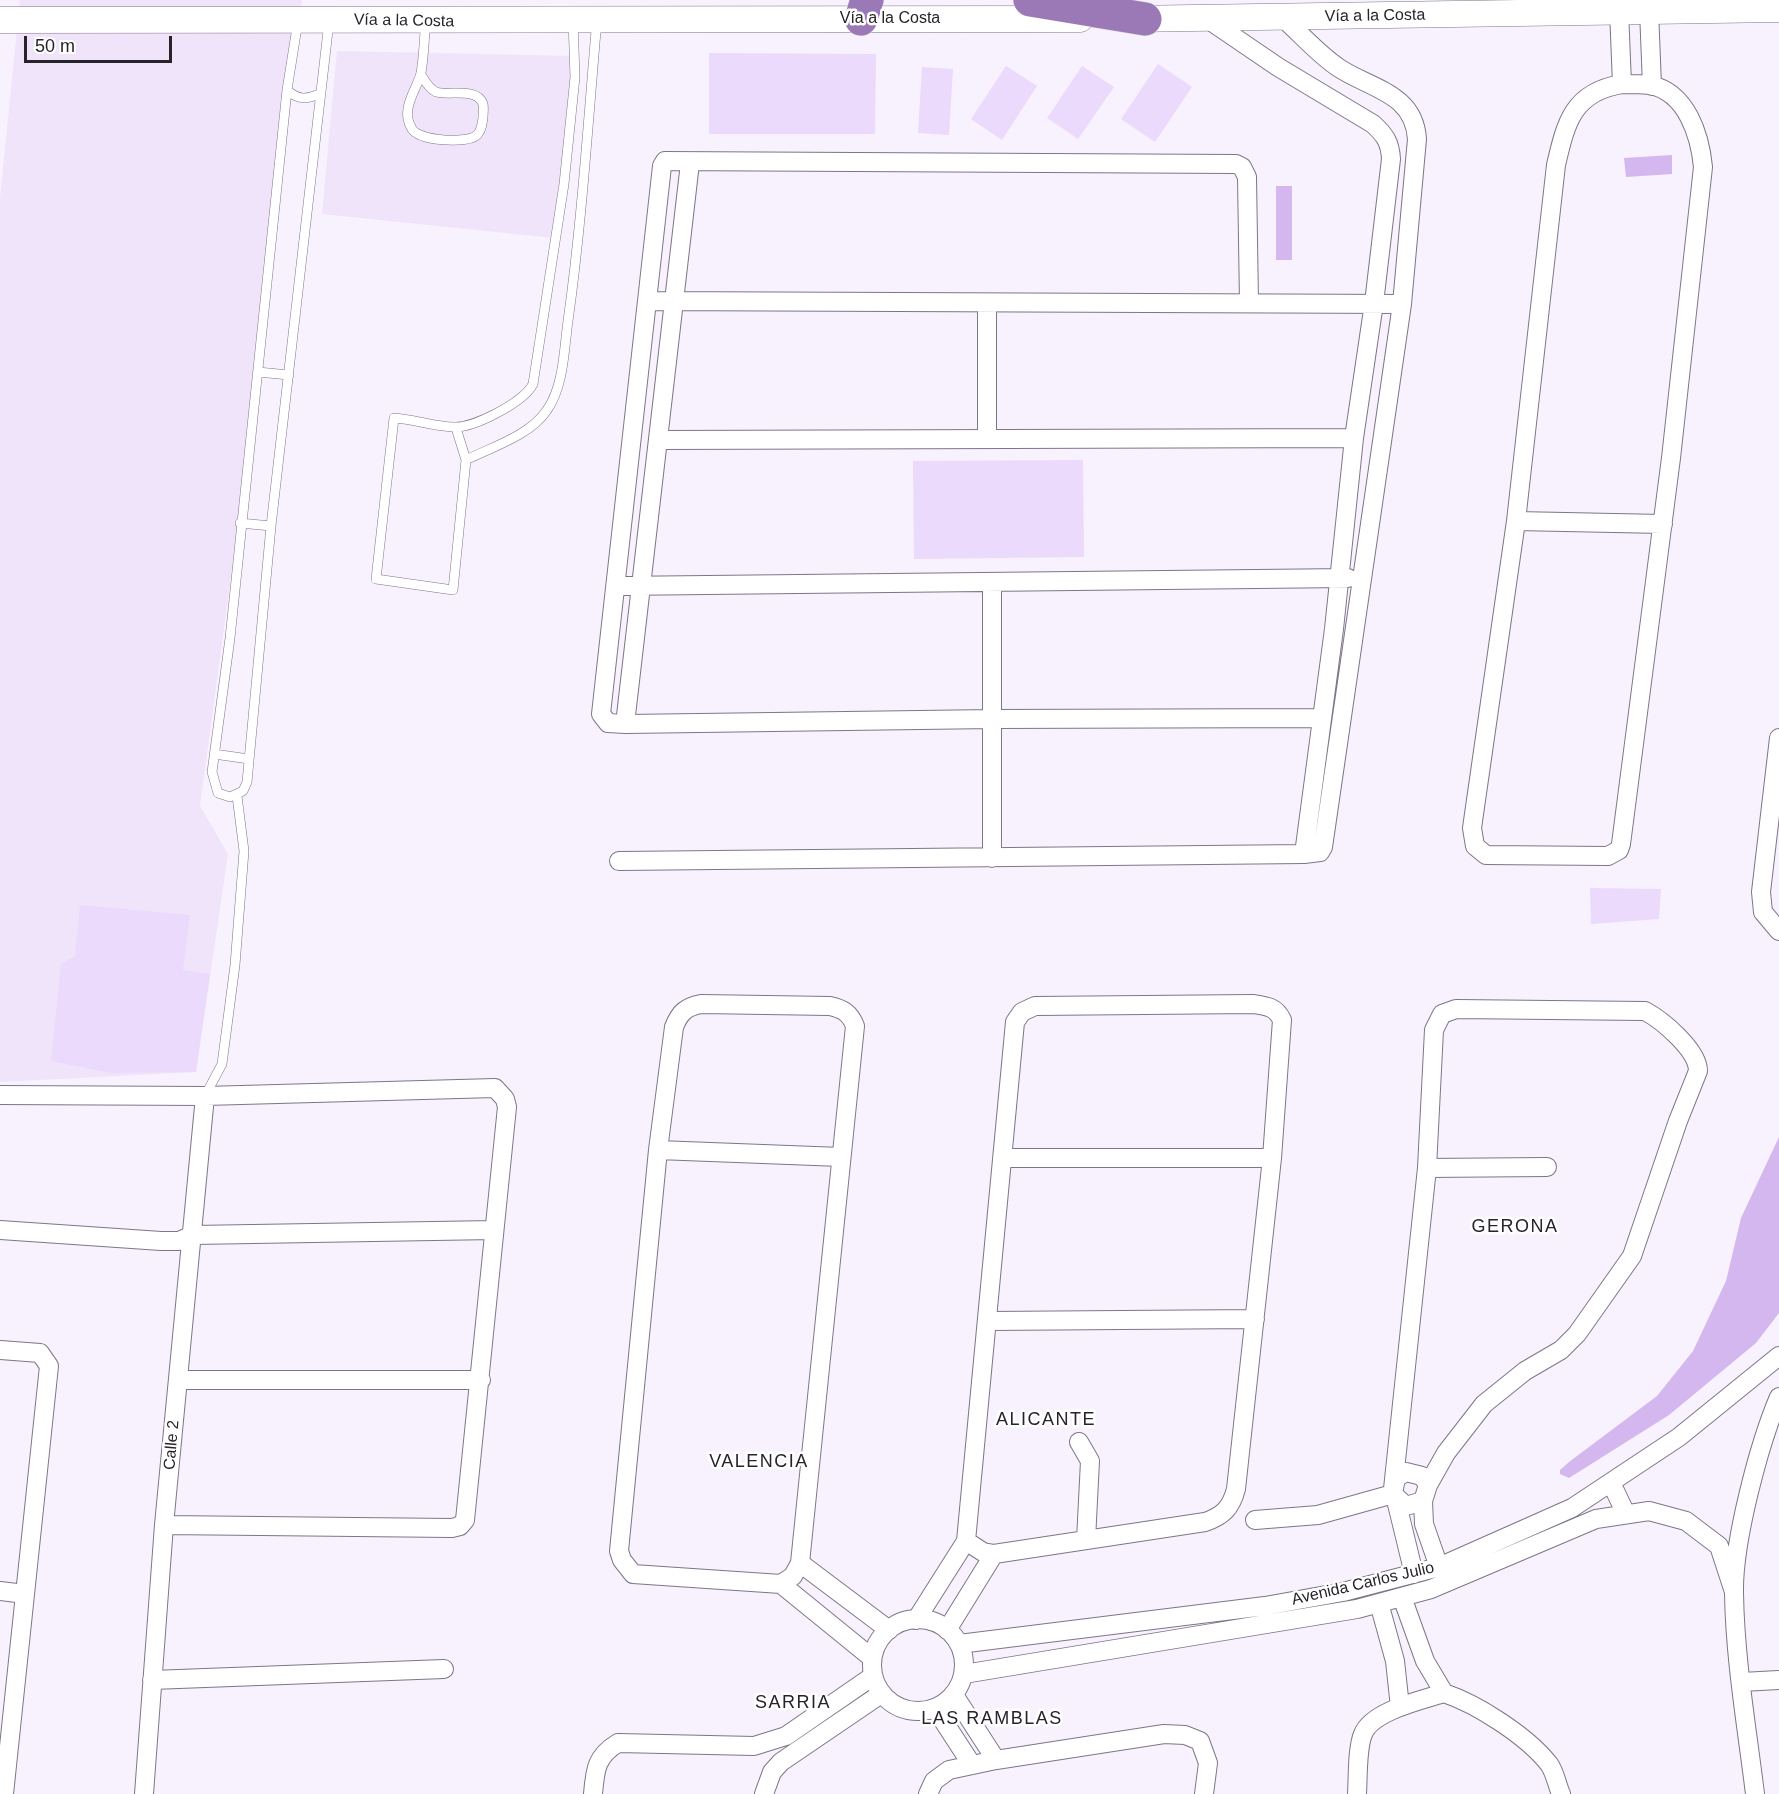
<!DOCTYPE html>
<meta charset="utf-8">
<style>
body{margin:0}
#map{position:relative;width:1779px;height:1794px;overflow:hidden;background:#f8f1fe;font-family:Helvetica,sans-serif}
canvas{display:block}
.scale{position:absolute;left:24px;top:36px;width:148px;height:27px;box-sizing:border-box;border:3px solid #27232b;border-top:0;padding-left:8px;font-size:18px;line-height:21px;white-space:nowrap;color:#27232b;-webkit-text-stroke:4px #fff;paint-order:stroke}
</style>
<div id="map">
<canvas width="1779" height="1794"></canvas>
<div class="scale">50 m</div>
</div>
<script>
const g = document.querySelector('canvas').getContext('2d');
g.lineJoin = 'round';
function fill(path, color) { g.fillStyle = color; g.fill(path, 'evenodd'); }
function trace(path, color, width, dash) { g.strokeStyle = color; g.lineWidth = width; g.lineCap = dash ? 'butt' : 'round'; g.setLineDash(dash || []); g.stroke(path); }
function write(font, color, halo, rows, align = 'center') {
  g.font = font + ' Helvetica,sans-serif'; g.lineWidth = 5; g.setLineDash([]); g.textBaseline = 'middle'; g.strokeStyle = halo; g.fillStyle = color; for (const [text, x, y, turn = 0] of rows) {
    g.save(); g.translate(x, y); g.rotate((+turn || 0) * Math.PI / 180); g.textAlign = isNaN(turn) ? turn : align; if (halo) g.strokeText(text, 0, 0); g.fillText(text, 0, 0); g.restore();
  }
}
fill(new Path2D(`
 M20,0H302L256,391L200,806L228,854L196,1072L0,1082V198Z
 M337,51L575,56L554,238L322,214Z`), '#f0e4fb');
fill(new Path2D(`
 M709,53L876,54L875,134H709Z
 M1158,64L1192,87L1155,142L1121,119Z
 M1006,66L1037,86L1002,140L971,119Z
 M1082,66L1114,87L1078,139L1047,118Z
 M922,67L953,69L949,135L918,133Z
 M1083,460L1084,557L914,559L913,461Z
 M1590,888L1661,889L1659,919L1591,924Z
 M80,905L190,915L183,970L210,974L196,1072L111,1073L51,1061L61,964L75,956Z`), '#ebdafb');
fill(new Path2D(`
 M1672,155V174L1626,177L1624,158Z
 M1276,186H1292V260H1276Z
 M1779,1137V1313L1756,1343L1669,1415L1569,1478L1560,1474V1470L1569,1462L1657,1396L1693,1351L1726,1281L1741,1218Z`), '#d4b7ee');
const lane = new Path2D(`
 M298,21L287,90L230,638L212,772L218,793L230,797L243,791L247,782L271,526L329,22
 M421,75C425,81 429,89 436,92C449,96 477,87 483,104C484,108 483,113 483,118C482,124 482,130 477,135C468,144 419,141 412,129C399,109 418,88 421,73C424,56 424,38 426,22
 M287,90C298,100 307,100 321,93
 M258,372L289,375
 M456,428L466,460L453,590L376,579L394,418C414,419 434,427 454,427C474,428 524,402 533,384L564,184L575,77L573,21
 M466,460C492,447 531,435 547,410C564,386 564,349 568,321C582,221 588,121 597,20
 M240,523L271,526
 M214,754L249,759
 M205,1096L222,1064L235,965L244,851L237,796`);
const street = new Path2D(`
 M1619,10L1622,84
 M1649,10L1652,86
 M1209,20L1278,67L1373,124C1385,135 1390,142 1391,159L1374,303L1354,438L1334,629L1304,854
 M1622,84C1631,84 1641,84 1650,85C1687,92 1700,136 1703,167L1671,458L1621,844L1619,850L1608,856L1486,855L1475,846L1472,828L1516,521L1556,165C1566,122 1573,92 1622,84Z
 M647,301L1402,304
 M1249,303L1247,177L1242,167L1236,164L665,161L662,166L601,714L608,723L625,724L993,719L1322,718
 M987,304V439
 M660,440L1354,438
 M1516,521L1663,524
 M992,582V858
 M616,586L1348,578
 M625,724L690,163
 M1779,738L1761,892L1763,912L1779,931
 M619,861L1304,854L1320,852L1323,847L1402,304L1417,139C1414,93 1371,89 1339,68C1319,55 1301,34 1283,18
 M0,1095L205,1096L495,1088L505,1099L507,1107L465,1520L460,1526L452,1528L164,1525
 M658,1150L841,1157
 M1002,1158H1272
 M1427,1168L1547,1167
 M0,1230L161,1241H179L193,1235L494,1230
 M989,1321L1255,1319
 M0,1350L40,1353L49,1366L4,1794
 M178,1380H481
 M1079,1442L1090,1461L1086,1540
 M1608,1484L1615,1491L1626,1514
 M1393,1489L1427,1168L1434,1030L1442,1014L1456,1009L1645,1011C1662,1020 1698,1050 1698,1071L1678,1121L1632,1256L1577,1334L1561,1350L1525,1371L1484,1404L1446,1453L1428,1485L1423,1501L1406,1506L1393,1494L1396,1478L1406,1472L1422,1476L1428,1485
 M1396,1500L1414,1574
 M1423,1501L1424,1524L1439,1567
 M1255,1520L1318,1515L1393,1494
 M800,1563L889,1630
 M781,1584L793,1576L800,1563L855,1026C850,1013 843,1009 830,1006L701,1004C686,1007 680,1012 674,1027L658,1150L619,1551L622,1560L633,1574L781,1584L872,1658
 M0,1591L25,1594
 M1402,1597L1425,1661L1444,1693
 M1379,1603L1395,1661L1400,1707
 M872 1665a46 46 0 1 1 92 0a46 46 0 1 1-92 0Z
 M916,1620L966,1541L1015,1022L1022,1012L1035,1006L1253,1004C1267,1006 1276,1007 1282,1020L1272,1158L1236,1489C1231,1508 1223,1516 1205,1522L994,1554L983,1552L966,1541
 M947,1630L994,1554
 M959,1644L1265,1606L1343,1592L1439,1567L1572,1508L1679,1437L1779,1356
 M964,1674L1357,1609L1431,1589L1596,1519L1649,1511L1686,1521L1719,1546L1734,1592
 M152,1680L444,1669
 M1742,1682L1779,1680
 M954,1695L996,1760
 M935,1708L972,1765
 M144,1794L164,1525L205,1096
 M593,1794C595,1770 596,1756 618,1743L754,1746L786,1736L873,1676
 M764,1794L772,1772L781,1762L881,1694
 M928,1794L934,1781L949,1770L996,1760L1164,1734L1185,1735L1200,1741L1208,1763L1204,1794
 M1357,1794C1358,1778 1357,1748 1363,1734C1372,1711 1422,1700 1444,1693C1477,1704 1527,1736 1549,1764C1555,1772 1557,1785 1561,1794
 M1755,1794C1747,1728 1735,1660 1734,1593C1733,1542 1759,1444 1779,1397`);
const secondary = new Path2D(`
 M1128,19L1779,9
 M0,20L1080,19`);
const highway = new Path2D(`
 M1030,0L1145,19
 M861,19L867,0`);
trace(lane, '#7f7588', 10);
trace(street, '#7f7588', 20);
trace(secondary, '#7f7588', 27);
trace(highway, '#d4d3d5', 34);
trace(lane, '#fff', 9);
trace(street, '#fff', 18);
trace(secondary, '#fff', 26);
trace(highway, '#9b79b7', 33);
write('16px', '#27232b', '#fff', [
 ["Vía a la Costa",1375,16,-1],
 ["Vía a la Costa",890,19],
 ["Vía a la Costa",404,21,1],
 ["Calle 2",172,1445,-85],
 ["Avenida Carlos Julio",1363,1584,-13]
]);
g.letterSpacing = '1.5px';
write('18px', '#27232b', '#fff', [
 ["GERONA",1515,1227],
 ["ALICANTE",1046,1420],
 ["VALENCIA",759,1462],
 ["SARRIA",793,1703],
 ["LAS RAMBLAS",992,1719]
]);
g.letterSpacing = '0px';
</script>
